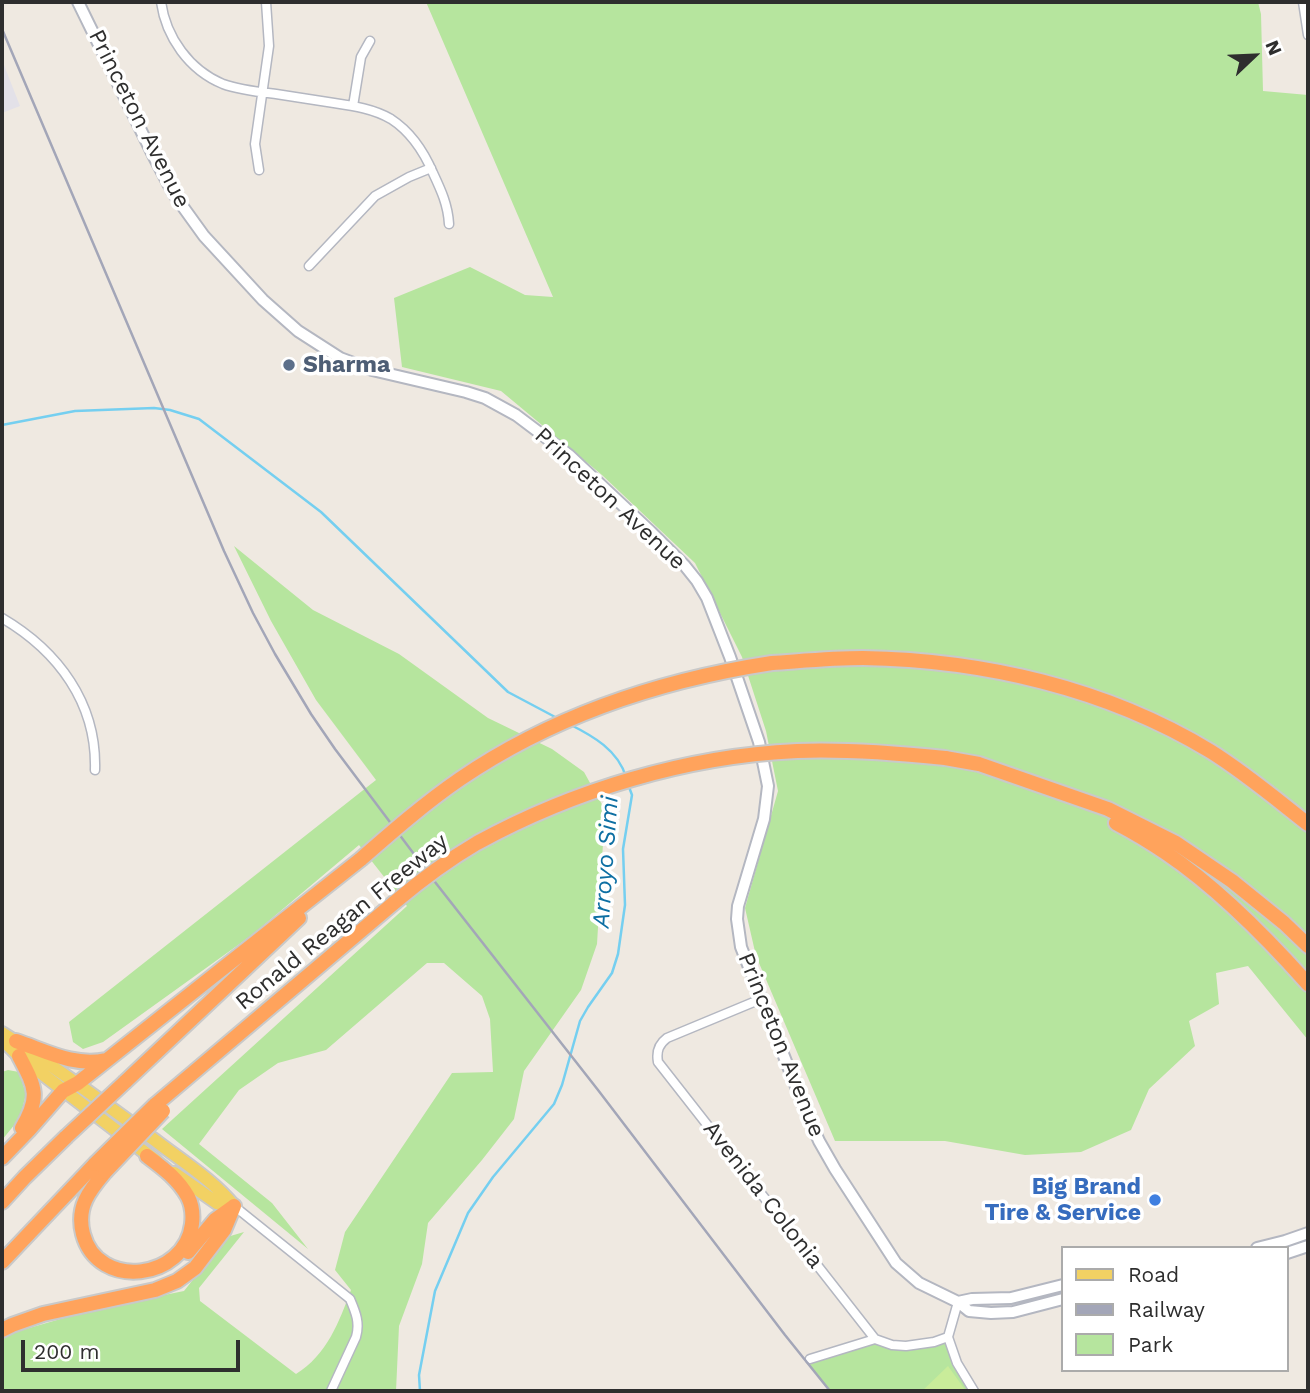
<!DOCTYPE html>
<style>
body{margin:0}
#map{position:relative;width:1310px;height:1393px;overflow:hidden;background:#efe9e1;font-family:"Work Sans",sans-serif}
canvas{display:block}
.frame{position:absolute;inset:0;border:4px solid #2e2e2e;pointer-events:none}
.legend{position:absolute;left:1061px;top:1246px;width:228px;height:126px;box-sizing:border-box;background:#fff;border:2px solid #ababab;margin:0;padding:9px 12px;list-style:none;font-size:21px;color:#2e2e2e}
.legend li{display:flex;align-items:center;gap:14px;height:35px}
.legend b{width:35px;border:2px solid #ababab}
.north{position:absolute;left:1219px;top:21px;width:70px;height:70px;-webkit-text-stroke:5px #fff;paint-order:stroke;rotate:67deg;font-size:19px;font-weight:700;line-height:28px;text-align:center;color:#2e2e2e}
.north::after{content:'';display:block;margin:auto;width:24px;height:32px;background:#2e2e2e;clip-path:polygon(50% 0,100% 100%,50% 72%,0 100%)}
.scale{position:absolute;left:21px;top:1340px;width:219px;height:32px;box-sizing:border-box;border:4px solid #2e2e2e;border-top:0;padding-left:9px;font-size:21px;line-height:24px;white-space:nowrap;color:#2e2e2e;-webkit-text-stroke:5px #fff;paint-order:stroke}
</style>
<div id="map">
<canvas width="1310" height="1393"></canvas>
<div class="frame"></div>
<ul class="legend">
<li><b style="height:9px;background:#f2d163"></b>Road</li>
<li><b style="height:9px;background:#a3a6b8"></b>Railway</li>
<li><b style="height:19px;background:#b6e59e"></b>Park</li>
</ul>
<div class="north">N</div>
<div class="scale">200 m</div>
</div>
<script>
const g = document.querySelector('canvas').getContext('2d');
g.lineJoin = 'round';
function fill(path, color) { g.fillStyle = color; g.fill(path, 'evenodd'); }
function trace(path, color, width, dash) { g.strokeStyle = color; g.lineWidth = width; g.lineCap = dash ? 'butt' : 'round'; g.setLineDash(dash || []); g.stroke(path); }
function write(font, color, halo, rows, align = 'center') {
  g.font = font + ' "Work Sans",sans-serif'; g.lineWidth = 7; g.setLineDash([]); g.textBaseline = 'middle'; g.strokeStyle = halo; g.fillStyle = color; for (const [text, x, y, turn = 0] of rows) {
    g.save(); g.translate(x, y); g.rotate((+turn || 0) * Math.PI / 180); g.textAlign = isNaN(turn) ? turn : align; if (halo) g.strokeText(text, 0, 0); g.fillText(text, 0, 0); g.restore();
  }
}
fill(new Path2D(`
 M2,60L20,106L2,113Z`), '#e3e1e8');
fill(new Path2D(`
 M426,2H1258L1261,14L1263,91L1308,95V1040L1248,966L1216,973L1219,1004L1189,1021L1195,1046L1149,1089L1131,1130L1081,1152L1025,1155L945,1141H835L756,956L745,908L778,791L766,731L742,657L695,563L602,475L501,391L402,367L394,298L470,267L525,295L553,297Z
 M234,546L313,610L399,654L488,718L552,749L584,772L605,810L597,944L581,990L524,1071L514,1119L482,1160L428,1223L422,1264L399,1326L396,1391H2V1337L5,1335L95,1309L184,1291L227,1237L244,1232L199,1288L200,1301L296,1374C327,1355 339,1322 351,1290L335,1270L345,1232L452,1073L493,1072L490,1019L482,996L444,963H427L326,1050L278,1063L239,1090L199,1144L272,1203L308,1249L162,1129L407,906L359,845L252,935L103,1042L83,1049L73,1042L69,1022L376,780L316,700L271,621Z
 M8,1070L19,1072L26,1094L20,1118L2,1140V1072Z
 M948,1337L974,1391H830L805,1361L875,1339L892,1345Z`), '#b6e59e');
fill(new Path2D(`
 M948,1366L966,1391H922Z`), '#c9ec9a');
trace(new Path2D(`
 M2,425L75,411L154,408L170,410L199,419L321,512L508,692L557,718
 M569,724C593,736 618,750 626,777
 M420,1391L419,1375L435,1291L468,1213L493,1177L554,1104L562,1085L580,1021L588,1007L612,973L618,954L625,905L623,849L632,795L629,787`), '#75cff0', 2.5);
const street = new Path2D(`
 M161,2C166,37 189,70 223,84C239,90 259,92 276,94C295,97 315,100 334,103C354,106 374,109 391,119C411,132 424,152 433,173C441,190 448,205 449,224
 M1303,2L1308,35
 M353,106L361,57L370,41
 M259,170L255,144L269,46L266,2
 M309,266L375,196L409,177L431,168
 M2,618C58,651 97,703 95,770
 M761,999L667,1038C659,1044 656,1051 658,1062L875,1339
 M234,1206L350,1299C356,1313 360,1323 356,1337L331,1391
 M958,1302L948,1337L957,1363L974,1391
 M810,1359L875,1339L892,1345L906,1346L934,1342L948,1337`);
const secondary = new Path2D(`
 M78,2L153,155L173,193L204,236L263,300L298,331L340,358L372,370L466,392L485,398L516,415L569,455L651,532L685,566L697,581L707,598L730,657L759,742L768,786L764,819L738,906L737,919L741,947L804,1107L819,1141L835,1169L896,1263L919,1283L958,1302L969,1311L991,1313L1013,1312L1063,1299
 M1257,1248L1285,1241L1308,1233
 M1287,1253L1308,1246
 M958,1302L972,1299L1011,1298L1063,1285`);
const primary = new Path2D(`
 M2,1033C55,1066 105,1104 156,1141C182,1161 213,1180 234,1206
 M2,1039L19,1056L156,1161
 M174,1173L217,1203L234,1206`);
const highway = new Path2D(`
 M772,663C802,661 832,658 863,658C983,660 1106,688 1210,751C1244,772 1276,799 1308,824
 M945,758L979,764L1108,809L1176,843L1232,881L1284,923L1308,946
 M1116,823C1133,832 1150,842 1166,853C1218,888 1267,938 1308,984
 M16,1041C46,1051 74,1067 106,1060
 M19,1056C35,1087 41,1096 22,1128
 M125,1082L299,918
 M155,1105L395,902
 M2,1158L29,1130L63,1091L78,1083L361,859
 M105,1172C89,1191 76,1207 83,1234C98,1291 185,1280 192,1224C193,1216 192,1205 188,1197C178,1179 163,1168 147,1156
 M2,1202L25,1177L66,1137
 M188,1252L215,1220L233,1207
 M2,1262L95,1164
 M2,1330L12,1325L43,1314L155,1290L177,1281L195,1268L224,1230L234,1206`);
trace(street, '#b4b7c1', 11);
trace(secondary, '#b4b7c1', 14);
trace(primary, '#c9c9c9', 16);
trace(highway, '#c9c9c9', 18);
trace(street, '#fff', 8);
trace(secondary, '#fff', 10);
trace(primary, '#f2d163', 12);
trace(highway, '#ffa35c', 14);
trace(new Path2D(`
 M2,29L224,551L253,613L275,654L311,714L335,749L435,882L598,1090L785,1335L830,1391`), '#a3a6b8', 2.5);
const highwayBridge = new Path2D(`
 M361,859C393,831 425,803 460,779C554,715 661,680 772,663
 M395,902C421,880 448,860 477,843C574,790 687,756 797,751C846,749 896,753 945,758
 M66,1137L125,1082
 M95,1164L155,1105
 M105,1172L163,1111`);
trace(highwayBridge, '#c9c9c9', 18, []);
trace(highwayBridge, '#ffa35c', 14);
for (const [x, y, r, color] of [
 [289,365,7,"#5c6f8a"],
 [1155,1200,7,"#3f7fe0"]
]) { const dot = new Path2D(); dot.arc(x, y, r, 0, 2 * Math.PI); g.fillStyle = color; g.fill(dot); trace(dot, '#fff', 2.5); }
write('23px', '#2e2e2e', '#fff', [
 ["Princeton Avenue",139,119,63],
 ["Princeton Avenue",610,499,43],
 ["Ronald Reagan Freeway",342,922,-39],
 ["Princeton Avenue",781,1045,68],
 ["Avenida Colonia",763,1195,52]
]);
write('bold 23px', '#4e5e75', '#fff', [
 ["Sharma",303,365]
], 'left');
write('bold 23px', '#366cbe', '#fff', [
 ["Big Brand",1141,1187],
 ["Tire & Service",1141,1213]
], 'right');
write('italic 24px', '#0d6fa3', '#fff', [
 ["Arroyo Simi",606,862,-86]
]);
</script>
